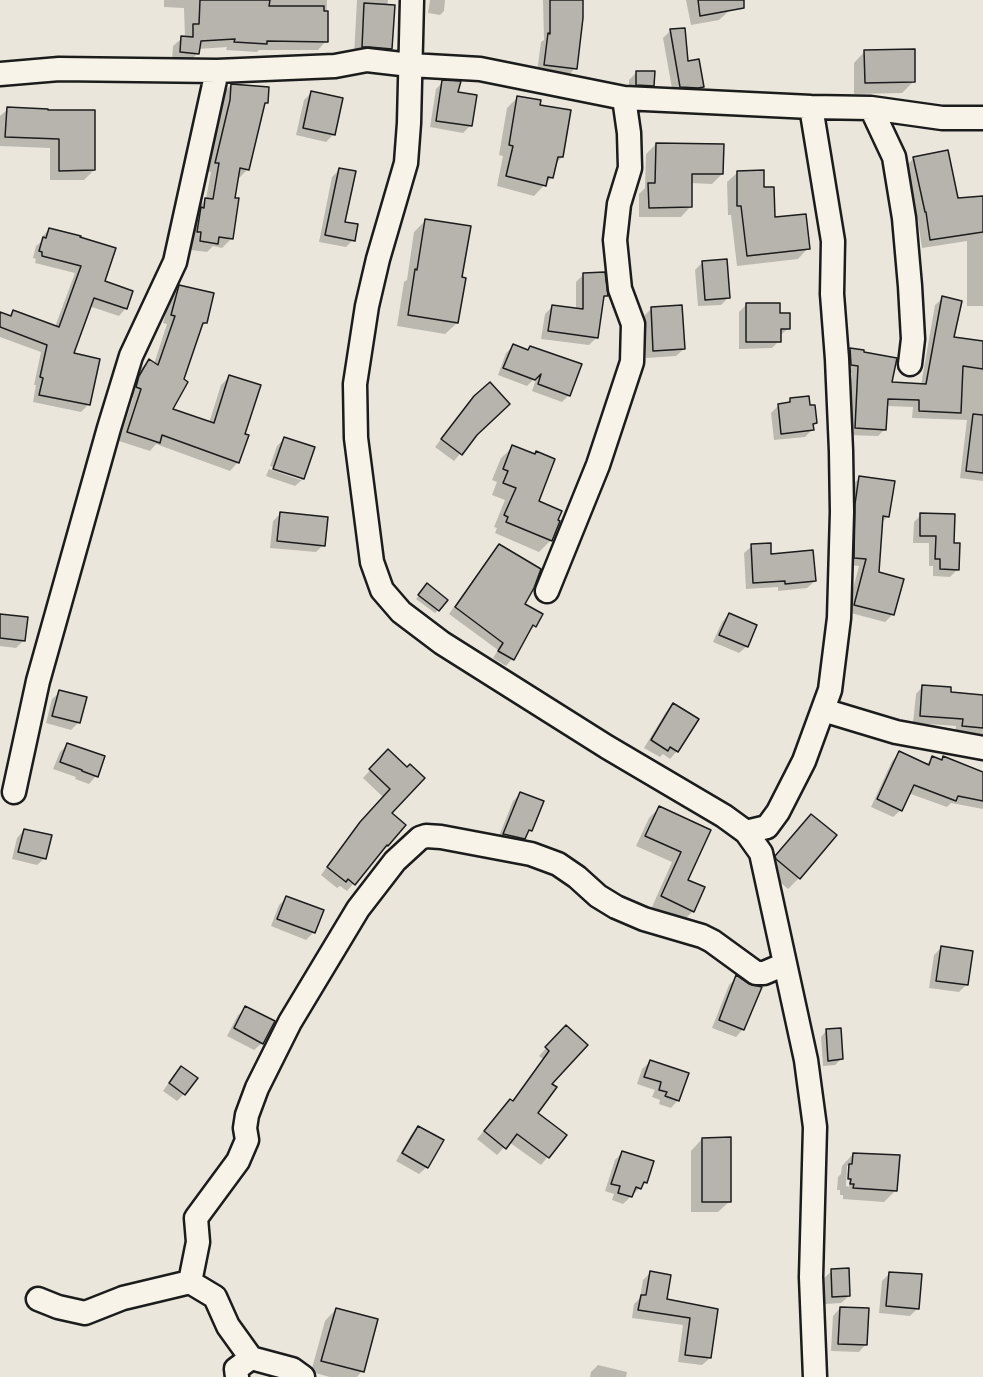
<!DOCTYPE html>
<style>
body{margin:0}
canvas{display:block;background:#eae6dc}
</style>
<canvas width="983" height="1377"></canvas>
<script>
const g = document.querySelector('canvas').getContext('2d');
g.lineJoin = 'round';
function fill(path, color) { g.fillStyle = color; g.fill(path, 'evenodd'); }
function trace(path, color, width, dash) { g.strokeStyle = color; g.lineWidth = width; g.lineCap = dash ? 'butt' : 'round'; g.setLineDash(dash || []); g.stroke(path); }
fill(new Path2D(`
 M164,0H327L326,41L318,50H259L257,52L226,50L227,47L198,49V53L189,62L172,60L173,46L182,38H185L184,8L164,7Z
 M357,0H388L387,6L391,49L382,57L354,55Z
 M430,0H445L444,11L440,15L428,13Z
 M543,0H581L575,68L568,76L537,72L541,42L544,40Z
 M686,0H728L730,10L719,20L691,25Z
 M670,31L687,63L702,86L695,94H673L663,38Z
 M865,51L913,82L902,93L854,94V63Z
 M637,72L653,85L645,93L629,92V80Z
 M443,82L457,94L470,126L463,133L430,127L436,89Z
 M231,85L266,102L263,105L247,170L238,179L237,178L231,239L222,248L213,246L207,252L191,250L193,241L188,240L197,209L206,199L211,172L207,171L221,111L222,94Z
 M311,93L334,134L326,142L296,135L304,100Z
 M517,98L538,106L562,157L555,164L552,177L534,196L497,186L503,156L499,155L507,108Z
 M8,109L46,110L94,170L84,180H50V148L0,146V116Z
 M656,144L722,174L712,184L691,183V206L681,217H639V194L645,188L646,154Z
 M913,159L957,199L983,198V306H967V241L922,248L918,220H916L905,167Z
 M339,170L344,223L353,240L346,247L319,242L332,177Z
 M738,172L762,189L773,219L808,248L798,259L737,266L731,215H728L727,182Z
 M426,220L461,278L457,323L445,334L397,326L404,282L407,280L414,232Z
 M49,229L126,308L119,316L89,306L72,354L89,404L81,412L33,402L36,385H34L41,352L0,337V313L9,316L13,312L55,327L75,273L35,263L36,259L33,258L36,246L41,242L42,237Z
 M703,262L729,297L721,305L698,306L695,270Z
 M584,274L607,295L602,300L596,338L589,345L541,339L545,314L553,306L576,309V282Z
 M180,287L205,323L200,328L171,409L209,423L221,385L230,376L243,435L238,462L230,471L156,444L150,451L119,441L133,398L128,395L131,387L140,369L149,361L154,364L167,324L163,323L171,295Z
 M943,298L952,338L983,342V481L960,478L967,420L912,418L913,407L886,406L885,429L878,436L848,435L852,373L844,372L843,357L850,350L891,384L921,385L935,305Z
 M746,305L778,314L789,328L779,336V341L772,348L739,349V312Z
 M651,309L684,349L676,356L646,358L644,316Z
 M513,346L569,395L562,402L532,391L537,376L527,386L498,375L506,353Z
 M790,400L816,423L812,426V430L805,437L774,440L771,413L779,405L786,404Z
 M467,406L475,436L454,461L435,447Z
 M284,439L303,479L295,486L266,476L269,469L301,480V477L270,466L277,446Z
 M513,447L534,455L537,502L551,540L539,552L495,533L497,528L494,527L505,500L492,495L497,482L492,480L501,458Z
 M860,478L888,516L881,523L877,573L902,580L892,615L885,622L847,612L859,566L847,565L852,485Z
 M280,514L323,545L316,552L270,548L273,521Z
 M921,515L953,545L958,569L950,577L933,576V566H929V543H913L914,522Z
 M500,546L523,604L535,626L528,632L512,659L506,666L493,658L498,650L449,614L493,552Z
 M752,546L815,581L807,588L778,591V587L746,589L744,553Z
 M424,589L438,610L435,613L416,599Z
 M729,614L747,646L739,653L713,642L722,622Z
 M0,615L26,618L23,641L16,648L0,646Z
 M923,686L949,693L983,697V736L955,733L956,726L913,723L916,694Z
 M60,692L79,722L71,730L46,723L52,699Z
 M673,705L677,751L670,759L663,754L660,757L644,748L666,712Z
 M67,745L96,776L89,784L75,779L76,777L53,769L60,752Z
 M388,751L407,769L390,813L387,845L347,891L340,886L337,888L321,875L353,832L383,797L363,778Z
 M900,753L925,765L933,758L941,761L944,758L983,773V809L951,803L947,807L908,793L901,810L893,817L871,807L892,761Z
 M521,793L530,830L516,846L497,841L513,801Z
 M659,808L709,831L686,880L693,911L683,921L652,907L672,862L636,846L649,818Z
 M811,816L799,878L788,889L765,869L799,827Z
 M24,830L45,858L37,865L12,859L17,838Z
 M287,898L314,932L306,940L271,926L279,905Z
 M942,947L966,985L959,992L929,988L934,955Z
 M737,977L743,1029L736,1037L712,1028L729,985Z
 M246,1008L262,1043L254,1050L227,1036L238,1015Z
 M827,1030L841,1059L835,1065L823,1066L821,1037Z
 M559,1034L550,1084L536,1113L565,1135L541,1165L509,1142L497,1155L477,1139L503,1108L510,1101L512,1102L543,1059L539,1056Z
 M650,1062L678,1100L671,1108L659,1104L660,1100L652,1097L655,1090L637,1084L642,1069Z
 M181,1068L184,1094L177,1101L163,1091L174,1075Z
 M419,1127L427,1167L419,1174L396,1161L411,1135Z
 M702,1139L730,1201L718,1212H691V1151Z
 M623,1152L646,1182L623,1204L612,1200L614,1194L605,1191L615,1160Z
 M853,1154L896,1190L884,1202L843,1199V1195H840V1190H837L838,1177L841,1174L842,1166ZM851,1163L849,1187L846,1186L847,1166Z
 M832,1271L849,1296L841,1303L825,1304L824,1278Z
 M650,1273L665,1301L717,1310L710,1358L702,1365L678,1362L683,1325L632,1318L634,1304L640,1298L643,1280Z
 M890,1273L918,1308L910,1316L879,1313L882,1281Z
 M840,1308L866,1344L859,1352L831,1351L833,1316Z
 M336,1309L362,1371L357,1377H330L311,1372L325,1321Z
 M598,1365L627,1372L626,1377H590L591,1372Z`), '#0003');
const building = new Path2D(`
 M200,0H270L269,6H324V11H328V42L267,41V44L234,42L235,39L201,41L199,54L180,52L181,36L193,37V24H199Z
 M550,0H583V18L577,69L544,65L548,33L550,34Z
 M698,0H744V8L700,16Z
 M364,3L395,5L392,49L369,47H362Z
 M685,28L688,61L699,59L704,87L698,88L680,87L670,29Z
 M915,49V82L865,83L864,50Z
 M636,71H655L654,86L636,85Z
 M442,80L461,81L458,92L477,95L472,126L436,121Z
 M231,84L269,87L268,103H265L249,170L240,168L235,198H239L233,239L219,237L218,244L200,241L201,232H197L201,207L204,208L205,198L213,199L219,163H215L230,100Z
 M311,91L343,98L335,135L303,128Z
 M517,96L541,100L540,105L571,110L563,157H558L553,178L548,177L546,186L506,176L513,146L509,145Z
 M7,107L48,109V110H95V170L59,171V139L5,137Z
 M656,143L724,144L723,174H692V207L649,208L648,183H655Z
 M948,150L958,198L983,196V232L930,240L926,212H925L913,157Z
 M339,168L356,171L345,222L358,224L355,241L325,235Z
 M764,170V187H774L775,217L806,214L810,249L747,256L741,206H737V171Z
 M425,219L471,226L462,277L466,278L458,323L408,315L415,269L417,270Z
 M49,228L81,236L80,237L116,248L105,281L133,291L127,309L94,298L74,353L100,359L90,405L39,395L43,378L40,377L47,345L0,327V312L11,316L13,310L59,327L81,266L42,256V252L39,251L43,237L46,238Z
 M727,259L730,298L705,300L702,261Z
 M605,272L608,296H604L598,338L548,331L552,305L583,309V273Z
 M179,285L214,293L207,323H203L184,379L188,382L173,409L214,423L229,375L261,385L245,434L249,435L239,463L162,435L160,443L127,432L141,389L136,387L139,376L149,359L158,365L175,316L171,315Z
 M942,296L962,301L954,337L983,341V369L963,366L961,413L919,411V400L888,399L886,430L855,428L858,366L851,365L850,348L864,350V352L897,358L892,382L926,384Z
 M746,303H780V313H790V329H781V342H746Z
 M682,305L685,349L653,351L651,307Z
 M513,344L528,350L530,346L582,364L570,396L538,384L541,374L535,380L503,368Z
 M490,382L510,404L477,435L462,455L441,439L474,396Z
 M809,396L810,405H815L817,423L813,424L814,430L781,434L778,404L790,402V398Z
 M973,414L983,415V473L966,471Z
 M284,437L315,447L304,479L273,469Z
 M512,445L535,454L536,451L555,459L539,501L562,511L558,520L560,521L552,541L506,522L508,517L504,515L516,488L503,483L508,471L503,469Z
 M859,476L895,481L889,517L883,516L879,572L904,579L894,615L854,605L866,559L854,558L855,504Z
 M280,512L328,517L325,546L277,541Z
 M920,513L955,514L954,543H960L959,570L940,569V559H935L936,536H920Z
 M771,543V554L813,550L816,581L785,584V581L753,583L751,544Z
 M499,544L541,569L534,588L525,604L543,614L536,627L533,625L514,660L498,651L503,643L455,607Z
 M427,583L448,600L439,611L418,595Z
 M729,613L757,625L748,647L719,635Z
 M0,614L28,617L25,641L0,638Z
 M922,685L951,687V692L983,695V728L962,726L963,719L920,716Z
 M59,690L87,697L80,723L52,716Z
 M673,703L699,719L678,752L670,747L668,751L651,740Z
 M67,743L105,756L98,777L82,771V770L60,762Z
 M388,749L407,767L410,764L425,778L392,813L406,825L388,846L387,845L355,885L348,879L346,882L327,867L360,822L390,789L369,769Z
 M899,751L929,765L932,756L942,760L943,756L983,772V801L958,796L956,801L914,785L902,811L877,799Z
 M520,792L544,801L532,831L529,830L525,839L503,834Z
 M659,806L711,830L688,880L705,887L694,912L661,896L681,852L645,836Z
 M811,814L837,835L800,879L776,859L775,856Z
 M24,829L52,835L46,859L18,852Z
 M286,896L324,910L315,933L277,919Z
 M941,946L973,951L968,985L936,981Z
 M736,975L749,984L762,987L744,1030L719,1020Z
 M245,1006L275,1021L263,1044L234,1028Z
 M566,1025L588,1045L552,1084L557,1087L538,1113L567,1135L549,1158L517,1134L506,1149L484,1131L510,1099L513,1101L549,1051L545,1047Z
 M841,1028L843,1059L828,1061L826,1029Z
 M650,1060L689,1073L679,1101L665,1096L667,1092L659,1090L661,1082L644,1077Z
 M181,1066L198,1078L185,1095L169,1083Z
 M418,1126L444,1140L428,1168L402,1153Z
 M731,1137V1202H702V1138Z
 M622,1151L654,1161L647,1183L644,1182L641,1189L636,1187L632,1197L618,1193L620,1186L611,1184Z
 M853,1153L900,1155L897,1191L853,1188L854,1184H850L851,1179H848L849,1164H852Z
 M849,1268L850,1296L832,1297L831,1269Z
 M650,1271L671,1275L667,1299L718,1309L711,1358L685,1355L690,1318L638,1310L641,1295H646Z
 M889,1272L922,1274L919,1309L886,1306Z
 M840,1307L869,1308L867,1345L838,1344Z
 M336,1308L378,1319L364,1372L321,1361Z`);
fill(building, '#b6b4ac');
trace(building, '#1c1c1c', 1.5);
const street = new Path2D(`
 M412,0L409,123L406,163L378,259L367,306L355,384L356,438L372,562L382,590L401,612L442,643L607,747L724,816L746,832L761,853L806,1060L815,1127L811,1277L815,1377
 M0,74L59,69L217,71L335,66L367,60L410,65L480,69L624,98L811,107L871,108L942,118H983
 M871,108L894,157L904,218L910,286L913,339L910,364
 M547,591L598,465L632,362L633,324L620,289L615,240L619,204L630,168L629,133L624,98
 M823,710L896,732L983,748
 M14,792L38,681L109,428L131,356L175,262L217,71
 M746,832L767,827L778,812L804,761L830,690L839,618L842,512L841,451L837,359L832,294L833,241L811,107
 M190,1282L198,1242L196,1218L238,1161L247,1140L245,1128L247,1115L257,1088L290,1022L358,909L395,861L420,838L426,836L441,837L531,854L558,864L577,877L598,896L616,907L644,919L702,936L712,941L756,973H764L785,964
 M38,1299L58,1307L85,1313L123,1298L190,1282L215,1297L228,1326L251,1358L236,1369L237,1377
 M251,1358L292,1369L303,1377`);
trace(street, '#1c1c1c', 27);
trace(street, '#f7f3e8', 22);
</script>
